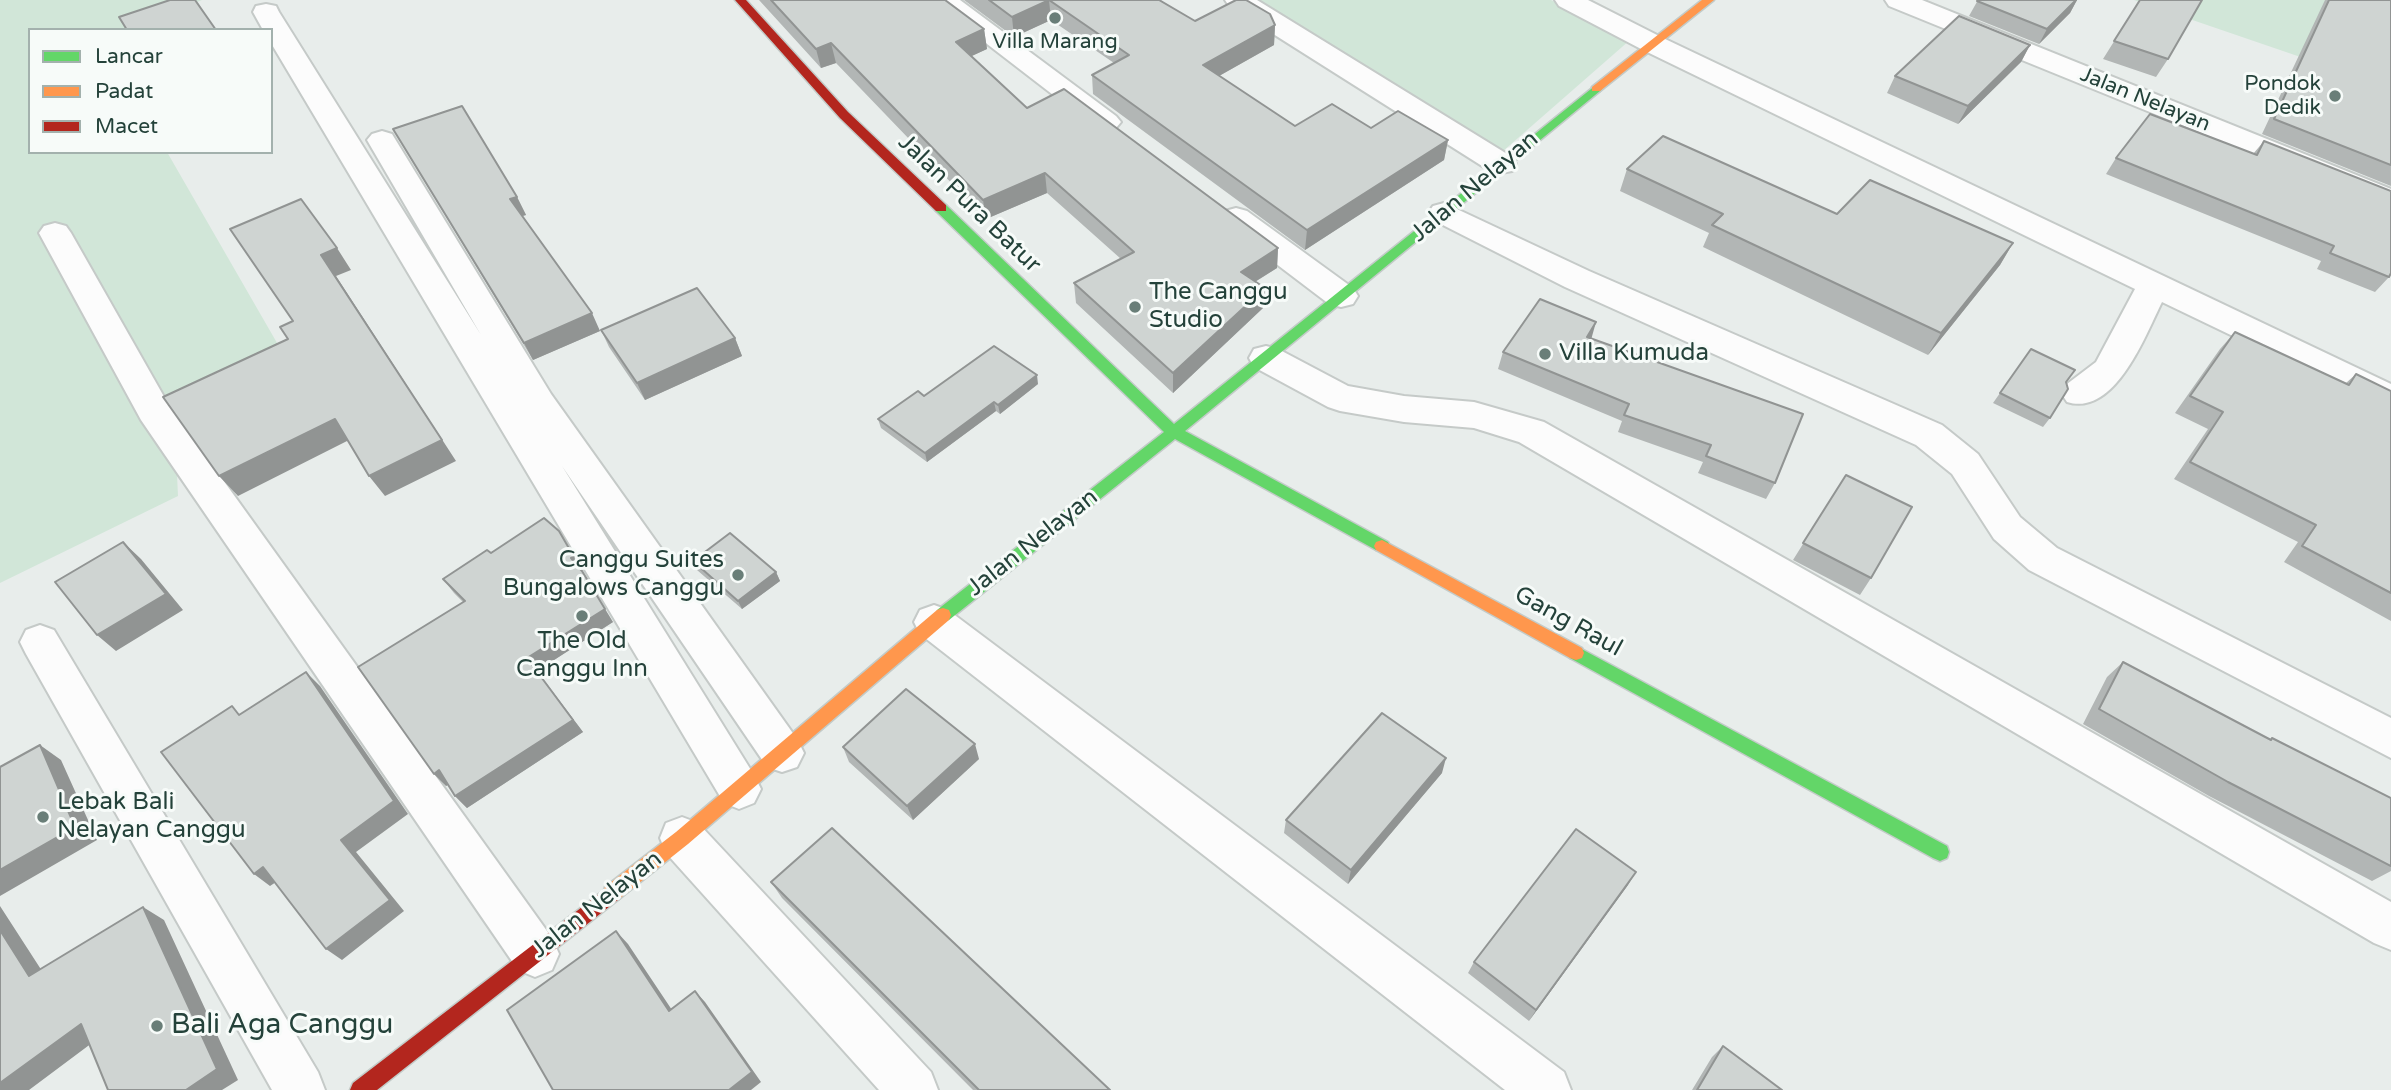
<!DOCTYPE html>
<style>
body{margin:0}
#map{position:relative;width:2391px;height:1090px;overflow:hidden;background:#e8edeb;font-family:"Varela Round",sans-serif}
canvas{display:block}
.legend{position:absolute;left:28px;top:28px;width:245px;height:126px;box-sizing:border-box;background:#f7fbf9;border:2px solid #a3b1ad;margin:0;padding:9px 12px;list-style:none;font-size:21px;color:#24423a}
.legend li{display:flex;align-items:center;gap:14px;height:35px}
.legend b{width:35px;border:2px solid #a3b1ad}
</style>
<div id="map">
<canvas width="2391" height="1090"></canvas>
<ul class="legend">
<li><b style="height:9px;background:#63d668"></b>Lancar</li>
<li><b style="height:9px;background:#ff974d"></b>Padat</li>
<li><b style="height:9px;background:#b3261e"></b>Macet</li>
</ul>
</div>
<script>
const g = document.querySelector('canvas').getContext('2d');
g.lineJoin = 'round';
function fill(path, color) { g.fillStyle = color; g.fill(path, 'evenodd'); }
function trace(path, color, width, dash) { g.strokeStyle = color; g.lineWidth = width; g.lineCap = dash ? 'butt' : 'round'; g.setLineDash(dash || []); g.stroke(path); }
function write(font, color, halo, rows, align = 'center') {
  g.font = font + ' "Varela Round",sans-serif'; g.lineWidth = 6; g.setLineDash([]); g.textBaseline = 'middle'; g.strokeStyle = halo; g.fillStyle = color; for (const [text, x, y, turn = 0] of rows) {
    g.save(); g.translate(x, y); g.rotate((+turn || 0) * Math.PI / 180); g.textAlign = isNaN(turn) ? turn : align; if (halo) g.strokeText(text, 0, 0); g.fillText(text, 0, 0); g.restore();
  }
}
fill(new Path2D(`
 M0,0H202L125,30H30V152H167L288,362L174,411L178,496L0,583Z
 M1258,0H1551L1630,40L1502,152Z
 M2134,0H2329L2391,88Z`), '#d1e6d8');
const street = new Path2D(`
 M930,0H960L1116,116L1121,122L1116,128L1106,131L1096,128Z
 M1225,0H1257L1512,157L1516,164L1512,171L1501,173L1490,171L1229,6Z
 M1555,0H1588L1663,38L2391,384V412L2162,302C2145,336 2115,417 2067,402L2061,393L2067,384L2096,362L2135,289L1643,50L1559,6Z
 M1885,0H1922L2391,189V210L1889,6Z
 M266,4L276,6L279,12L481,335L367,140L372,134L382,131L392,134L551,394L797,739L804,753L797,767L782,772L767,767L562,466L754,775L761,789L754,803L739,809L724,803L271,43V30H263L253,12L256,6Z
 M1444,203L1589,271L1942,425L1978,454L2020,517L2057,548L2391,718V758L2029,570L1994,539L1952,474L1916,445L1565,287L1433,220L1428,213L1433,206Z
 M1236,208L1247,211L1353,288L1358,296L1353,304L1341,307L1329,304L1225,225L1220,218L1225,211Z
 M55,223L66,226L71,233L167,402L552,938L559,954L552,970L535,977L518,970L141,420L39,233L44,226Z
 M1266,346L1278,349L1348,386L1404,396L1474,402L1544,422L2391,902V950L2374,943L1519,442L1474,428L1404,422L1340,411L1328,407L1254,367L1249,358L1254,349Z
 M934,605L948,610L1564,1072L1571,1090H1505L920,634L914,622L920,610Z
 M40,625L54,630L318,1072L325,1090H272L26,654L20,642L26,630Z
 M682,817L698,823L931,1072L938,1090H879L666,853L660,838L666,823Z`);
const fast = new Path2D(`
 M1596,85L1602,89L1600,91L1185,431L1388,542L1390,546L1388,550H1376L1175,439L949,620L943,622L937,620L935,615L937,610L1164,432L936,211V205H946L1174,424Z
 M1576,646L1947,846L1949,852L1947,858L1940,861L1933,858L1570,658L1568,653L1570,648Z`);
const slow = new Path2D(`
 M1702,0H1714L1600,91H1592V87Z
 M1382,540L1582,648L1584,653L1582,658L1576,660L1570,658L1376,550L1374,546L1376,542Z
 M943,608L949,610L951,615L949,620L688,844L619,899L612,902L605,899L603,893L605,887L676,832L937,610Z`);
const jam = new Path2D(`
 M735,0H746L848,112L946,205V211H936L840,118Z
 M612,884L619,887L621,893L619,899L377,1090H350L353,1083Z`);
trace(street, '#c5cac8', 4);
trace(fast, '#c3cbc8', 3);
trace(slow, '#c3cbc8', 3);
trace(jam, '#c3cbc8', 3);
fill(street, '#fcfcfc');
fill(fast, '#63d668');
fill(slow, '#ff974d');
fill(jam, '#b3261e');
fill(new Path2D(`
 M759,0H945L984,29L987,49L971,56L1027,108L1278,248L1277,268L1255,282L1263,308L1173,393L1076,303L1074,283L1121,259L1047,193L986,219L836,63L821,68Z
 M964,0H1162L1160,1L1195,21L1275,25L1274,45L1219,76L1295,126L1371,128L1448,140L1444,160L1305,250L1093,94L1092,75L1114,63L1051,20L1014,37Z
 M1978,0H2077L2070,13L2039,44L1969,16Z
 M2140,0L2168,59L2156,77L2103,59Z
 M2325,0H2391V186L2262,134Z
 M2030,45L2021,62L1958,124L1887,93L1895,76Z
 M393,129L517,197L526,215L522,216L600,331L533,360Z
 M2264,141L2389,277L2375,292L2317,269L2321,261L2106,174L2116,158L2253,154Z
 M1627,169L1837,214L2013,243L2000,265L1928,355L1703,247L1709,233L1620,191Z
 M601,330L735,338L742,356L645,400L609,347Z
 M2235,332L2346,383L2356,374L2391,391V621L2284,562L2298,542L2174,479L2208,429L2175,413L2220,349Z
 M1591,339L1775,483L1766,499L1698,473L1703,462L1618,432L1622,421L1498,369L1503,352Z
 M2031,349L2066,383L2050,418L2043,427L1993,403Z
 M1038,384L1000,414L996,411L927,462L881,428L878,419L924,396Z
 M1846,475L1871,578L1860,595L1793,560Z
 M491,553L613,622L537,671L583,732L467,808L455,796L448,785L446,786L463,602L454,593L443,579Z
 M693,561L776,572L780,581L742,609L697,570Z
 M2123,662L2270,740L2272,738L2391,798V871L2372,881L2209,796L2083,724L2107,677Z
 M843,747L979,759L913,820L849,762Z
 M1442,773L1348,884L1284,833L1286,820Z
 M771,882L1110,1090H973L782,898Z
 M1628,885L1529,1021L1468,973L1474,962Z
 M1723,1046L1782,1090H1692L1712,1057Z`), '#b2b6b5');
fill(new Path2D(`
 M1049,0L1051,20L1014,37L1012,17Z
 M2076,0H2077L2070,13L2039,44L2047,29Z
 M1275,25L1274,45L1203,85V65Z
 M984,29L987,49L959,62L956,42Z
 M831,43L836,63L821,68L816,49Z
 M2030,45L2021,62L1958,124L1968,106Z
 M1448,140L1444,160L1305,250L1307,230Z
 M1045,173L1047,193L986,219L983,200Z
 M517,197L526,215L519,217L510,199Z
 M2013,243L2000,265L1928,355L1941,333Z
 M337,248L351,270L336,276L456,461L385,496L369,476L321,255Z
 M1278,248L1277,268L1240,291L1241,272Z
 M1265,288L1263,308L1173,393V373Z
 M592,313L600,331L533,360L524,343Z
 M1596,322L1591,340L1587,337Z
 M735,338L742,356L645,400L637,383Z
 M1037,375L1038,384L1000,414L998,405Z
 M994,402L996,411L927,462L925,453Z
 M335,419L351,439L238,496L219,476Z
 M559,531L582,571L571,558Z
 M123,542L141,559L183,610L116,651L97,635Z
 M582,571L613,622L537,671L583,732L467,808L455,796L527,658Z
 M776,572L780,581L742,609L738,601Z
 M306,672L320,686L408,814L356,852L404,911L342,960L326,949Z
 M975,744L979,759L913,820L907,806Z
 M40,745L61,760L97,840L0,896V870Z
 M1446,758L1442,773L1348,884L1351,870Z
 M439,770L451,783L446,786L434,774Z
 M263,867L279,880L270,886L254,874Z
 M1636,872L1628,885L1529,1021L1536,1010Z
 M0,906L53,988L29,976L0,930Z
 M143,907L164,920L238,1080L222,1090H186Z
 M616,931L628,944L680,1022L669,1011Z
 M695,991L705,1002L761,1082L751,1090H729Z
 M81,1024L104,1034L29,1090H0V1083Z`), '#919493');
const building = new Path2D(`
 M170,0H195L216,30H127L119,17Z
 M771,0H945L984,29L956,42L1027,108L1064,89L1278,248L1241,272L1265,288L1173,373L1074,283L1134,252L1045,173L983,200L831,43L816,49Z
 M989,0H1159L1195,21L1236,0H1246L1270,14L1275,25L1203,65L1295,126L1332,104L1371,128L1398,111L1448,140L1307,230L1092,75L1129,55L1049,0L1012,17Z
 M1978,0H2076L2047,29L1977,1Z
 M2140,0H2202L2168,59L2114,41Z
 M2329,0H2391V165L2274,119Z
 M1959,16L2030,45L1968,106L1895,76Z
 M462,106L517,197L510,199L592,313L524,343L393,129Z
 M2150,114L2257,155L2264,141L2391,191V273L2389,277L2330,253L2334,246L2116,158Z
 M1663,136L1837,214L1870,180L2013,243L1941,333L1712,225L1723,214L1627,169Z
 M301,199L337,248L321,255L442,440L369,476L335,419L219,476L163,397L288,339L280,327L293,321L230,229Z
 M697,288L735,338L637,383L601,330Z
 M1540,299L1596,322L1587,337L1803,414L1775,483L1706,456L1711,445L1624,415L1629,404L1503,352Z
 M2235,332L2349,385L2356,374L2391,391V593L2302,546L2316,525L2190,462L2223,412L2190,396Z
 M994,346L1037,375L998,405L994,402L925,453L878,419L918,391L924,396Z
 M2031,349L2075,370L2066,382L2068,389L2050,418L2000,393Z
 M1846,475L1912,507L1871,578L1803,543Z
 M544,518L559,531L574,557L571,558L582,571L605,609L527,658L573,720L455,796L439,770L434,774L358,667L465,601L443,579L487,550L491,553Z
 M730,533L776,572L738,601L693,561Z
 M123,542L166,594L97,635L55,582Z
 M2123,662L2271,740L2272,738L2391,798V866L2228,782L2099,709Z
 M306,672L394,801L341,840L390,900L326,949L263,867L254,874L161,752L232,706L239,715Z
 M906,689L975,744L907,806L843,747Z
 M1382,713L1446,758L1351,870L1286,820Z
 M40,745L75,827L0,870V767Z
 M832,828L1110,1090H979L771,882Z
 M1576,829L1636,872L1536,1010L1474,962Z
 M143,907L217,1069L186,1090H108L81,1024L0,1083V930L29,976Z
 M616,931L669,1011L695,991L752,1072L729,1090H553L507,1010Z
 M1723,1046L1782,1090H1697Z`);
fill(building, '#cfd4d2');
trace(building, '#919493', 2);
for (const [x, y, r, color] of [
 [1055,18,7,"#697e78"],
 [2335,96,7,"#697e78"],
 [1135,307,7,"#697e78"],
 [1545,354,7,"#697e78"],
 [738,575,7,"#697e78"],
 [582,616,7,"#697e78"],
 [43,817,7,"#697e78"],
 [157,1026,7,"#697e78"]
]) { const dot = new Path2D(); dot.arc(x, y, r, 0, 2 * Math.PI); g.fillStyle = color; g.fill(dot); trace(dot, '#f7fbf9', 2.5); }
write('21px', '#24423a', '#f7fbf9', [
 ["Villa Marang",1055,42],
 ["Pondok",2321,84,"right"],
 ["Dedik",2321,108,"right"]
]);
write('21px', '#24423a', '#f7fbf9', [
 ["Jalan Nelayan",2145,100,22]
]);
write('24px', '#24423a', '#f7fbf9', [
 ["Jalan Nelayan",1475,187,-40],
 ["Jalan Pura Batur",969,204,44],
 ["Jalan Nelayan",1033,543,-38],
 ["Gang Raul",1568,622,29],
 ["Jalan Nelayan",597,905,-38]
]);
write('24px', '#24423a', '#f7fbf9', [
 ["The Canggu",1149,293],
 ["Studio",1149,321],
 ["Villa Kumuda",1559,354],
 ["Canggu Suites",724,561,"right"],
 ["Bungalows Canggu",724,589,"right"],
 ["The Old",582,642,"center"],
 ["Canggu Inn",582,670,"center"],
 ["Lebak Bali",57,803],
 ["Nelayan Canggu",57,831]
], 'left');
write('28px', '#24423a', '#f7fbf9', [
 ["Bali Aga Canggu",171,1026]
], 'left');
</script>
